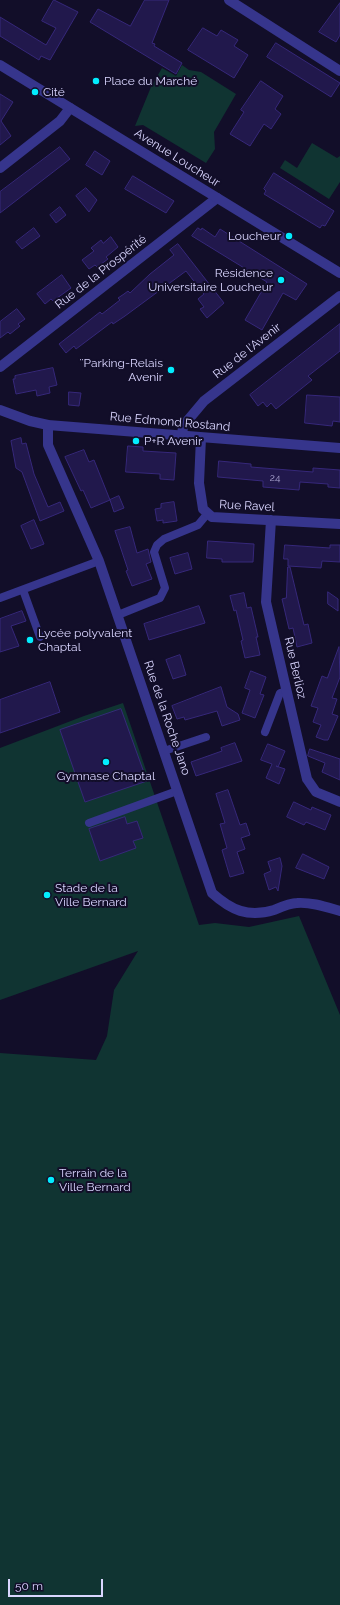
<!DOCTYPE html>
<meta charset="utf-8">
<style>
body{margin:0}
#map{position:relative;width:340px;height:1605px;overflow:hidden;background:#120e29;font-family:Raleway,sans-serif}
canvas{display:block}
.scale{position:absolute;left:8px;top:1579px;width:95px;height:18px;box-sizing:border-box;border:2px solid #dad6ff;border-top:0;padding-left:5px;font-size:12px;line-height:14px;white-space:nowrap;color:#dad6ff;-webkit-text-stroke:3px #120e29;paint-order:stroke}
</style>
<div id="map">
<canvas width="340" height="1605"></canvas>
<div class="scale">50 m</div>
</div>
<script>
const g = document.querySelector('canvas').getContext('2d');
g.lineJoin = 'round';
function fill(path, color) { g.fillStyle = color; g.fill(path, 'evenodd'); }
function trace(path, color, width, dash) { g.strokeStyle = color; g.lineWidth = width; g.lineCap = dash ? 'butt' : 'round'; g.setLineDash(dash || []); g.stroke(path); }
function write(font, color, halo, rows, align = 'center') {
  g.font = font + ' Raleway,sans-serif'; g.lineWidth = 4; g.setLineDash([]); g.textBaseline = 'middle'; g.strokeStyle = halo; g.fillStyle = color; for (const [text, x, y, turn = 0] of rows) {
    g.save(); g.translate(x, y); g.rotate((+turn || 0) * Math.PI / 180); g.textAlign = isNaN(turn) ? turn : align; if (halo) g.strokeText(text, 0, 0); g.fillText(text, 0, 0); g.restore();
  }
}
fill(new Path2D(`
 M182,65L189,70L201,72L236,94L214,132L215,149L206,163L143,125L135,126L151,87L162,68L176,76Z
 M312,143L337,158L340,156V182L329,199L280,168L285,160L297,168Z
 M123,703L199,925L215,923L249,927L299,916L340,1015V1605H0V1053L96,1060L107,1036L114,990L138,951L0,1000V748L84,716Z`), '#103432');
const building = new Path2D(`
 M54,0L78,12L50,60L41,56L39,60L0,36V17L46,45L56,28L42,21Z
 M145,0H169L152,43L155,44L154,46L182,63L176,74L90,22L98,9L130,26Z
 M340,3V35L336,42L319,32Z
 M203,28L217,36L221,30L238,40L234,46L248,55L234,78L188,50Z
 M276,43L340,83L331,97L267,57Z
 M261,81L283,96L275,109L281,114L271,129L264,124L250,146L230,134L244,112L241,110Z
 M0,94L13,102L1,121L11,136L0,145Z
 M60,147L70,159L0,213V192Z
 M95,151L110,161L102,175L86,165Z
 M274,173L334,211L325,226L322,225L320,228L264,194L266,191L264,189Z
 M133,176L174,201L166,213L125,189Z
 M86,188L97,200L89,212L76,196Z
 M60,207L66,215L56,223L50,215Z
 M34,228L40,236L22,249L16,242Z
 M198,228L201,230L202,228L215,237L220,229L307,284L296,300L283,293L262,330L245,320L267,282L192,236Z
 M111,237L118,247L106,257L108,259L97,267L95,265L89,269L82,260L94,251L91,248L101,240L103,243Z
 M178,244L224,303L207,318L200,309L204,307L198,299L204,294L186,271L125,316L113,324L112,322L76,349L74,346L66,353L59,344L100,312L102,314L120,300L118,298L124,294L128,291L130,293L150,274L174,255L170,250Z
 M62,275L71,288L53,301L51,299L45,304L37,294Z
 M17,309L25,319L18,324L20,326L10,334L8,332L0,338V322Z
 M340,324V351L308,376L312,380L276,409L271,403L267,407L263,402L258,406L250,395Z
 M53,368L57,385L49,387L50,393L37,396L36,390L16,394L13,379H15V376Z
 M69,392L81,393L79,406L69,405Z
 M307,395L340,397V422L333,421L332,426L305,423Z
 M21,438L22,444L26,443L34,474L48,507L60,502L64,511L40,521L22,472L16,468L11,441Z
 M128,446L143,447V451L176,453L174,480L160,479V474L126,472Z
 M84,450L89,462L94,460L110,500L91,508L83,490L81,491L65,457Z
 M219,461L251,464V467L313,472V468L340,470V488L328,487V484L300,482L299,490L263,487V481L218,477Z
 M119,496L124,508L114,512L110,500Z
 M174,502L177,521L163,523V520L157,521L155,509L161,508V504Z
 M34,520L44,544L31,549L21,526Z
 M130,527L137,553L148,549L151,562L146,564L152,579L132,586L126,571L128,570L115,531Z
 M208,541L254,544L253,562H222V559L207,558Z
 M285,545L330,548V545H340V562L322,561L321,568L288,566V559H284Z
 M188,553L192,569L175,574L170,558Z
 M288,567H290L304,625L308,624L312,643L297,647L293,628L289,629L282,599L286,598Z
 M328,592L338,599V611L328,604Z
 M244,593L247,608L251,607L258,637H256L260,655L245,658L241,641L243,640L236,610L234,611L230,596Z
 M199,606L205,623L149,640L144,624Z
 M22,611L26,621L11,626L19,646L0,652V619Z
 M339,647L340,677L332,698L337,699L332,714L338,716L328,740H324L316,737L321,725L313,722L318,708L311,706L322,676L327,678Z
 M180,655L186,675L173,679L166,660Z
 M251,671L266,677L260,694L264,695L255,718L242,713L250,690L245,688Z
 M50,682L60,712L0,733V700Z
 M221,687L227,707L238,714L240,720L222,726L217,711L185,720L184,717L177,719L172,706Z
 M121,709L147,781L85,802L60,730Z
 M235,743L242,761L196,776L191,762L222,751L221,748Z
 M268,744L285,751L278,767L276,766L285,769L279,784L266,778L272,764L261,760Z
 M310,749L340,759V780L322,772L325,763L308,756Z
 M228,790L240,825L246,823L250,835L241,838L245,849L237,852L244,873L230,877L222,850L227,848L220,824L225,823L216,794Z
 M294,802L311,810L312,807L331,815L325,830L306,822L304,825L287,817Z
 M125,817L127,824L137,821L143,838L133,841L136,848L100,861L89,829Z
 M303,854L329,867L324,879L296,868Z
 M280,858L282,866L278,891L276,887L269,890L264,874L271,871L268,862Z`);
fill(building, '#21184c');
trace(building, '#36287a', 1);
trace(new Path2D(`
 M23,590L40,637
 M0,598L99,561
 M118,615L160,598L165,588L154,552L157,545L164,539L198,525L208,513
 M265,732L280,693L287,691
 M164,751L206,737
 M89,823L177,791`), '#36358c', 8);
trace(new Path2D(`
 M229,0L340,71
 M0,168L60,121L70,108
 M0,367L217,198
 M48,425V445L99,561L212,893C231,910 248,918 274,910C281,907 290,903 297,903C312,902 326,907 340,911
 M182,436L183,426L204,401L340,296
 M201,438L199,483L203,509L212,517L340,524
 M271,520L266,602L307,779L316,792L340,802`), '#36358c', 10);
trace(new Path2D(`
 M0,65L340,273
 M0,410L30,421L48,425L340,448`), '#36358c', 10);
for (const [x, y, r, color] of [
 [96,81,4,"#02edff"],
 [35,92,4,"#02edff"],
 [289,236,4,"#02edff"],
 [281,280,4,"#02edff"],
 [171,370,4,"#02edff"],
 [136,441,4,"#02edff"],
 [30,640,4,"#02edff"],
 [106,762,4,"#02edff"],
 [47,895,4,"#02edff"],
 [51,1180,4,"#02edff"]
]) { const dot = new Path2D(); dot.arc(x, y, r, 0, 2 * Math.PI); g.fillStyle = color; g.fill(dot); trace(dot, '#120e29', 1.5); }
write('10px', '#aca6d2', null, [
 ["24",275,478]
]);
write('12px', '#dad6ff', '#120e29', [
 ["Place du Marché",104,81],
 ["Cité",43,92],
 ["Loucheur",281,236,"right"],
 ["Résidence",273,273,"right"],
 ["Universitaire Loucheur",273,287,"right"],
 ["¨Parking-Relais",163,363,"right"],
 ["Avenir",163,377,"right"],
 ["P+R Avenir",144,441],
 ["Lycée polyvalent",38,633],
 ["Chaptal",38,647],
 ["Gymnase Chaptal",106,776,"center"],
 ["Stade de la",55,888],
 ["Ville Bernard",55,902],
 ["Terrain de la",59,1173],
 ["Ville Bernard",59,1187]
], 'left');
write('12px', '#dad6ff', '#120e29', [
 ["Avenue Loucheur",177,158,32],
 ["Rue de la Prospérité",101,272,-38],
 ["Rue de l'Avenir",247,351,-38],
 ["Rue Edmond Rostand",170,422,5],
 ["Rue Ravel",247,506,3],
 ["Rue Berlioz",295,668,77],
 ["Rue de la Roche Jano",167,718,71]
]);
</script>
